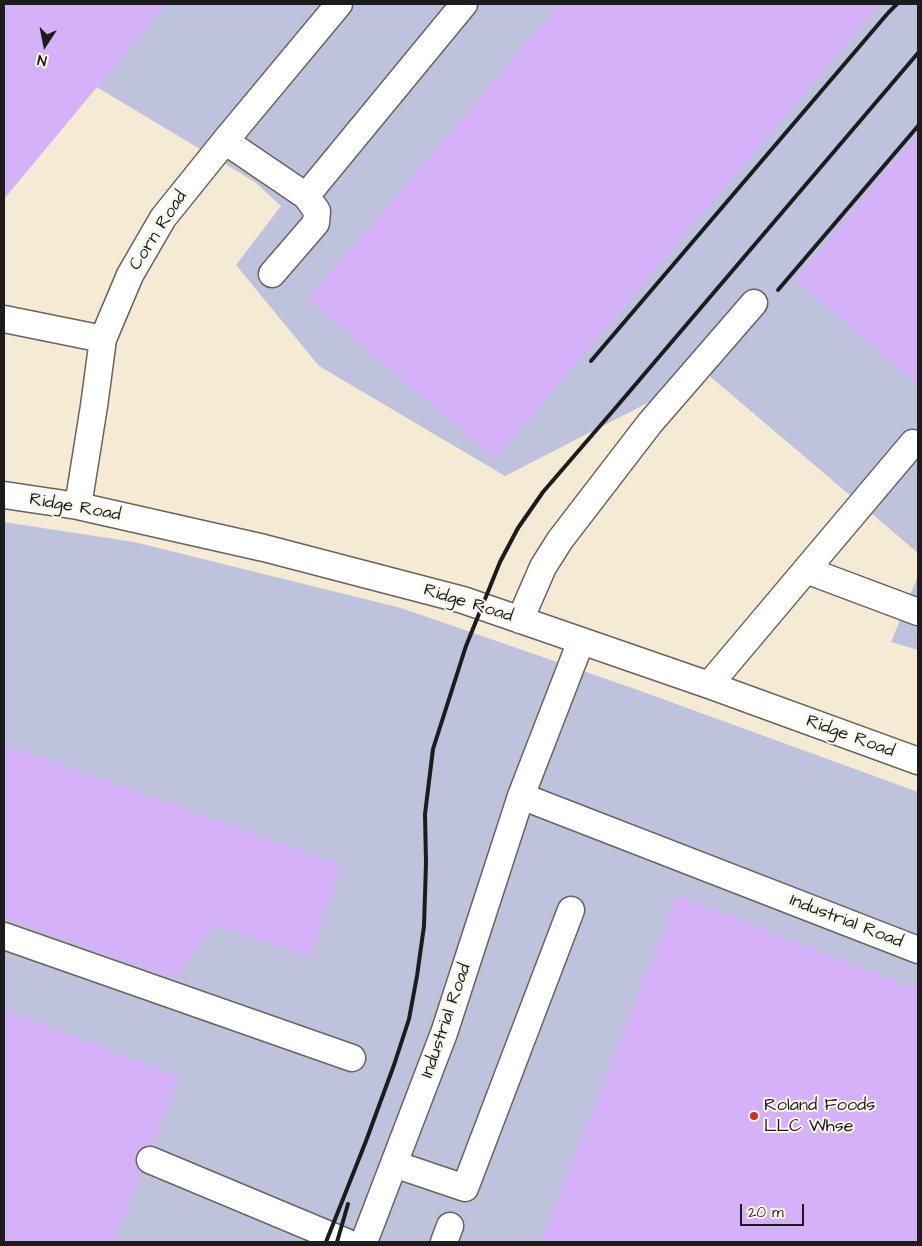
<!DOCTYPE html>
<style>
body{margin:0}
#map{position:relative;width:922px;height:1246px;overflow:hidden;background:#f5ead4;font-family:"Architects Daughter",sans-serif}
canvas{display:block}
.frame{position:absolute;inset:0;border:5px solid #1c1c1c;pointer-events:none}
.north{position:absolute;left:20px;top:20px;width:50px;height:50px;-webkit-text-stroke:4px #fbf7ec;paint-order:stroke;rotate:191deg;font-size:14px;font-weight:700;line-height:20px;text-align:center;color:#1c1c1c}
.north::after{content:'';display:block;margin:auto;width:18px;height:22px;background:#1c1c1c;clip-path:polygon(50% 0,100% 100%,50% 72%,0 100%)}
.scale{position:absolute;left:740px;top:1204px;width:64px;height:22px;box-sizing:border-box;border:2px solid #1c1c1c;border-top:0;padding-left:6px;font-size:15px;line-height:18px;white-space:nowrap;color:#1c1c1c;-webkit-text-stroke:4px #fbf7ec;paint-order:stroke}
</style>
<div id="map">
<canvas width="922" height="1246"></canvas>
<div class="frame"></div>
<div class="north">N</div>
<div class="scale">20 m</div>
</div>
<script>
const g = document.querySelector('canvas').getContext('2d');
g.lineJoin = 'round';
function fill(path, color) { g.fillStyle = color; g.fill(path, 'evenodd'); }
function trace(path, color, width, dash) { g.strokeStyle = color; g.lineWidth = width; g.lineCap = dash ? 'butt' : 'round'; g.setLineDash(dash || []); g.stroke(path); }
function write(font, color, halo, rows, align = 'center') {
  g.font = font + ' "Architects Daughter",sans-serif'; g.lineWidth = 4; g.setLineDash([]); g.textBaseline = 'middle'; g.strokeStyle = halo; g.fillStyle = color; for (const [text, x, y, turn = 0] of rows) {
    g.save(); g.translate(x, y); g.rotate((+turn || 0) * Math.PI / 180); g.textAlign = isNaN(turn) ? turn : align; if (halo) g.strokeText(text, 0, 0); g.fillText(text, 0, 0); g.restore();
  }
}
fill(new Path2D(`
 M4,4H918V553L706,373L505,476L319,366L236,265L281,206L255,182L95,86L4,192Z
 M4,522L134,542L401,608L635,689L918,792V1242H4Z
 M918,576V650L891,642Z`), '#bfc2dd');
fill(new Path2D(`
 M4,4H166L4,199Z
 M560,4H880L495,459L308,299Z
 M918,134V385L795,279Z
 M4,744L341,865L310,956L215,925L174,978L4,918Z
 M677,895L918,990V1242H541Z
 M4,1009L179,1077L114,1242H4Z`), '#d5b1f9');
const minor = new Path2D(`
 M225,141L306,196L464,4
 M272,274L316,223L317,211L306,196
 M4,319L103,339
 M4,495L78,506L264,548L463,600L709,685L918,761
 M78,506L94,406L103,339L130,275L163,218L225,141L339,4
 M806,570L918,612
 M520,620L543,567L560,540L650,423L754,303
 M709,685L913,443
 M521,796L918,950
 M4,936L352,1058
 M150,1160L346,1242
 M394,1164L465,1188L571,910
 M364,1242L444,1033L521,796L581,641
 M444,1242L450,1226`);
trace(minor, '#68645c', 29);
trace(minor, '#fff', 26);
trace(new Path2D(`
 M778,290L918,126
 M591,361L888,13L897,4
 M326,1242L366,1141L394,1065L409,1019L417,976L424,926L426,863L425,814L433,749L466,646L500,562L518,528L543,492L618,405L918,53
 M337,1242L348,1204`), '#1c1c1c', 4);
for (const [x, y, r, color] of [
 [754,1116,5,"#c8321e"]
]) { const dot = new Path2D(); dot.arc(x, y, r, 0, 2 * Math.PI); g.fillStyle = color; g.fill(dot); trace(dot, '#fbf7ec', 2); }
write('18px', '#1c1c1c', '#fbf7ec', [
 ["Corn Road",159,231,-57],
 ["Ridge Road",75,508,10],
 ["Ridge Road",468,604,17],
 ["Ridge Road",850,737,20],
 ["Industrial Road",846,922,21],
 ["Industrial Road",447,1021,-71]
]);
write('18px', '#1c1c1c', '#fbf7ec', [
 ["Roland Foods",764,1106],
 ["LLC Whse",764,1127]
], 'left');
</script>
